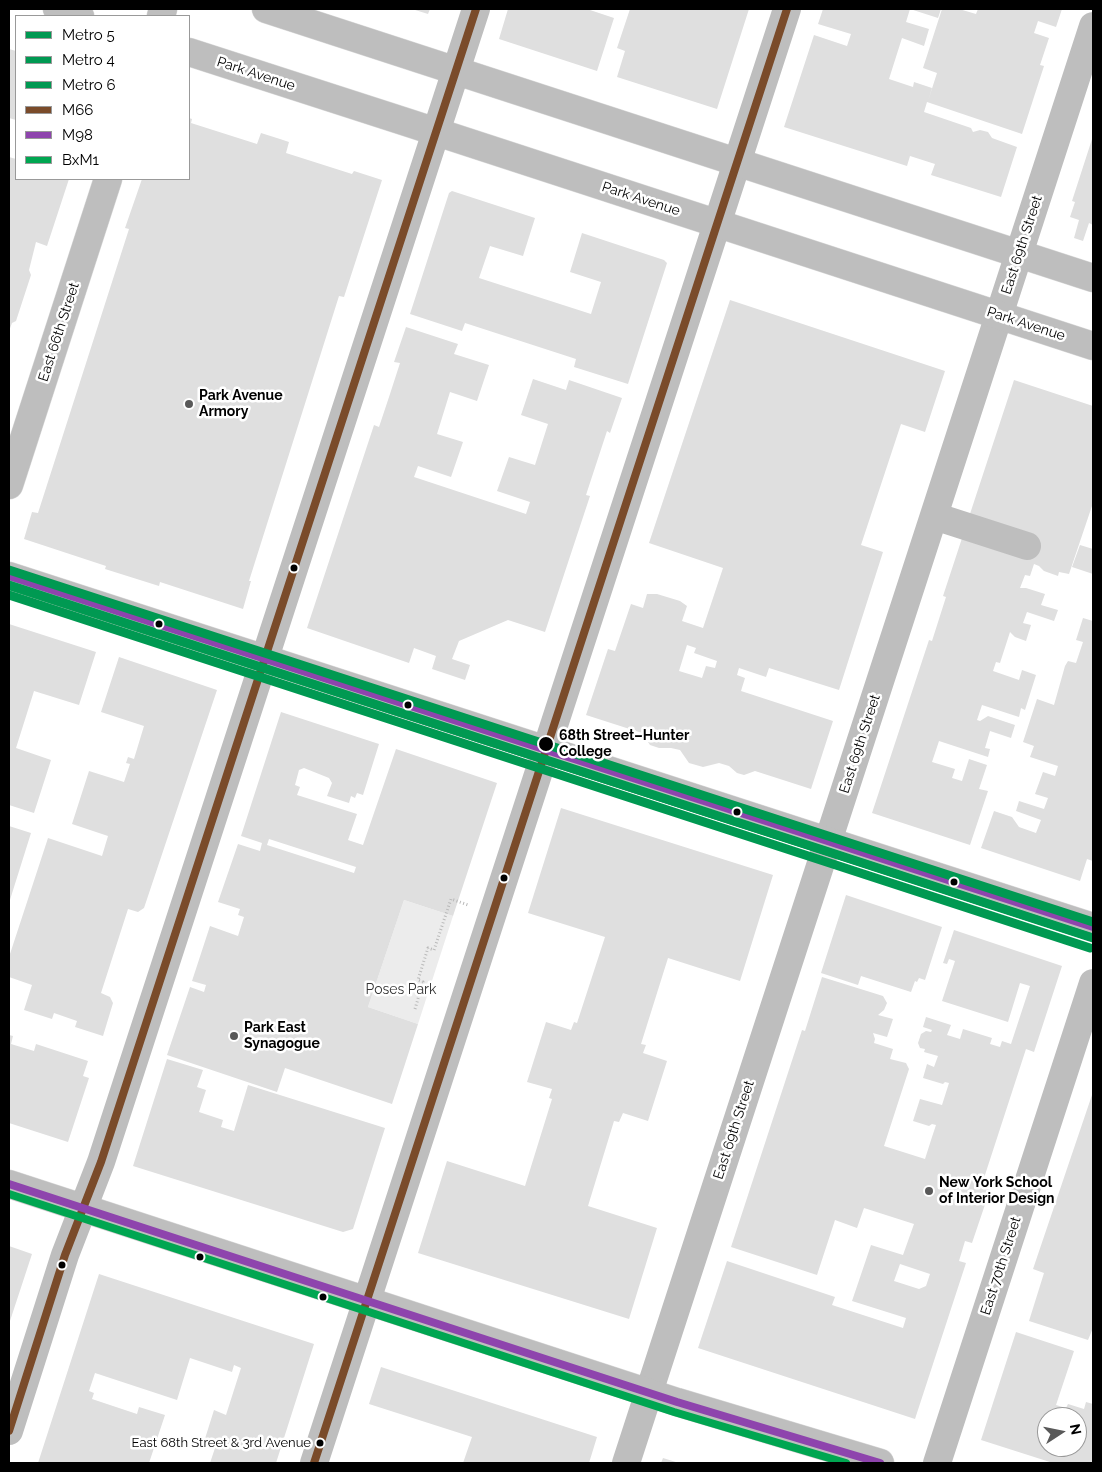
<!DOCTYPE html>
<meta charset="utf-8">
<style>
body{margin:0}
#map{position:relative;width:1102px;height:1472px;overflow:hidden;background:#fff;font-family:Raleway,sans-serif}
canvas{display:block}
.frame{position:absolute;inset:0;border:10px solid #000;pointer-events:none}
.legend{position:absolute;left:15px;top:15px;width:175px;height:165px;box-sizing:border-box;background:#fff;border:1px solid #999;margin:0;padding:6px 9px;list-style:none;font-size:15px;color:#000}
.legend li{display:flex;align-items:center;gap:10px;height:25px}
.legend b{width:25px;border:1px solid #999}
.north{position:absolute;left:1037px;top:1407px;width:50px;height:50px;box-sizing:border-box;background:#fff;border:1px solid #999;border-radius:50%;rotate:79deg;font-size:14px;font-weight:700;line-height:20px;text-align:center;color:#000}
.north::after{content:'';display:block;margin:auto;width:18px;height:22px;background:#595959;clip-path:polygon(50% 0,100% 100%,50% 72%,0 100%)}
</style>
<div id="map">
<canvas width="1102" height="1472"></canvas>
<div class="frame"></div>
<ul class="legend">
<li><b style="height:6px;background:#009952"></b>Metro 5</li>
<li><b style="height:6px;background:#009952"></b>Metro 4</li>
<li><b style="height:6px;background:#009952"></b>Metro 6</li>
<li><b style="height:6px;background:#7a4b2a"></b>M66</li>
<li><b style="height:6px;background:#8e44ad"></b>M98</li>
<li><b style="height:6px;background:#00a651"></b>BxM1</li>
</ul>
<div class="north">N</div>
</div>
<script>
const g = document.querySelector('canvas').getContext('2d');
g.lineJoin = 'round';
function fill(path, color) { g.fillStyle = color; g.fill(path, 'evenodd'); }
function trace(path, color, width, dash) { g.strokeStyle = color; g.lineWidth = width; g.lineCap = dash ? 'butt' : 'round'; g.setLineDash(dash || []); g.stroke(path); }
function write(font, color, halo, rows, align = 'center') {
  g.font = font + ' Raleway,sans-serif'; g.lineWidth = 5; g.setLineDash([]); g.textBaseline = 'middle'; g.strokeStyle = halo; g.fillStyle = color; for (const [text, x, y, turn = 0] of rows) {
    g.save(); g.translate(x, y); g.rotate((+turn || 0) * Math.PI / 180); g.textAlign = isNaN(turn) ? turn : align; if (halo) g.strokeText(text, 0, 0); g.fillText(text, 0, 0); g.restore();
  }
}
fill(new Path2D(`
 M404,900L453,916L418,1024L368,1007Z`), '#ececec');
fill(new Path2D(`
 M412,9H430L428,14Z
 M508,9H587L614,18L597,71L499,39Z
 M630,9H749L717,109L617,77L625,51L617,48Z
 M823,9H910L906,22L929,29L924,46L902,38L889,79L913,87L914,82L932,88L928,101L937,73L923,68L942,9H959L976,14L978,9H1062L1056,27L1038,21L1034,33L1049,38L1040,65L1044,66L1022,134L927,102L924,112L971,128L973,132L980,130L988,132L992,138L1017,147L1001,197L931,175L935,164L910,156L907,166L784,127L814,35L847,46L851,34L818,24Z
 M910,9H941L938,18Z
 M9,49L16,51V120L9,118Z
 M189,118L192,119L191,123L257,144L261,133L280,139L289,142L286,153L352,174L354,171L382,180L344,297L339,296L249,581H251L243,609L160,582L159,586L105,569L106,566L24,539L32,512L38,513L129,229L125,228L142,179H189Z
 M1093,136V225L1089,223L1083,241L1074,238L1079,220L1070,217L1075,202L1072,201Z
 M9,157L16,159V179H69L47,246L36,242L29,270L31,275L16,321L12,323L9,331Z
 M452,191L535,218L523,256L490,246L479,278L591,314L601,282L570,272L582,233L664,260L667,263L628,384L574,367L576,359L465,323L462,331L410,314L449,193Z
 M730,300L945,371L925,432L901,424L861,545L883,552L839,690L769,668L766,677L739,668L737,675L745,678L741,691L833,721L811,789L755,771L744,775L737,773L729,766L719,763L703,767L689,763L680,750L671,748H659L650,745L642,733L586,715L608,649L615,651L631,604L643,608L647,594H657L680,601L687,606L682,621L703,628L723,568L649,543ZM687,645L696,648L694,653L717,661L715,668L706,666L702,678L679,671Z
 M406,327L458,344L454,354L489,365L477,401L450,392L437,434L463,442L451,477L418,466L414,477L526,514L530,502L497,491L509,457L535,465L548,424L521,415L533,379L566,390L569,380L622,398L610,433L607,431L586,495L590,496L545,632L508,620L459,641L452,659L470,665L465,680L432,669L436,656L414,648L409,663L307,628L374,425L379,427L390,394L400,363L394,362Z
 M1014,380L1093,406V503L1069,574L1059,572L1058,576L1044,571L1039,566L1034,564L1030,576L1025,575L1020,588H1026L1045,594L1041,605L1058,610L1054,621L1027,612L1023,623L1031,625L1026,641L1015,637L1010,632L1000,663L996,662L993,671L1019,680L1022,670L1036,675L1025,710L1021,708L1019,717L982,705L977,720L980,721L988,716L1015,725L1011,738L990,731L985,748L990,749L988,757L939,741L932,762L955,769L952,778L962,781L969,759L987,765L979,789L988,791L970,845L872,813L929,640L932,641L946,597L943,596Z
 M1080,545L1093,549V574L1072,567Z
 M1083,618L1093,621V861L1087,859L1080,881L981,848L994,811L1012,817L1019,827L1036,833L1041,820L1016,811L1019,801L1044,809L1048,798L1035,794L1043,772L1055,776L1058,766L1030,757L1034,746L1023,742L1037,699L1054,705L1065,666L1068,661L1076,663L1083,642L1076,640Z
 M9,624L96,652L79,705L34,691L16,748L51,760L34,813L9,805Z
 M119,657L217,690L144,908L138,912L128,909L101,993L110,997L113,1003L103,1036L75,1027L77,1021L54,1013L52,1019L24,1010L32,985L9,977V957L48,838L102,856L108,836L72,824L89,771L124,782L130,764L126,763L128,757L134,759L144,726L101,712Z
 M281,712L379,744L363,795L357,793L355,798L351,796L349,803L327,796L332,783L329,778L304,768L299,770L295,785L300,787L297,795L357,814L348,840L363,845L396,749L497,783L453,916L404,900L368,1007L418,1024L392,1104L285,1068L277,1092L167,1055L190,987L204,992L206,985L192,981L210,926L238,936L244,917L238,915L240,909L218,902L238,844L260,851L262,843L241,836ZM269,839L356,867L354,873L267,845Z
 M561,808L773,875L740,981L668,958L641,1044L646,1045L643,1053L667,1061L648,1121L623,1113L619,1122L614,1121L588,1206L657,1228L629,1319L418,1253L447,1161L525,1186L552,1099L549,1098L552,1089L527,1082L546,1022L571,1030L574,1022L577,1023L605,937L528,913Z
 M9,826L31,833L9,903Z
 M846,895L942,927L925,980L919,978L917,982L915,981L911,992L861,976L858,985L821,973Z
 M954,930L1062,966L1034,1052L1026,1049L984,1178L993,1181L972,1243L965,1241L959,1261L966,1263L915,1419L698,1348L727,1261L835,1297L832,1305L903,1328L906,1318L852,1301L871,1245L903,1255L914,1224L864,1208L857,1228L835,1220L817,1275L731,1247L802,1030L805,1031L822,977L883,996L887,1003L884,1010L878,1015L893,1019L887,1037L873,1033L875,1039L874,1043L893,1049L890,1059L906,1063L909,1069L884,1146L925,1159L932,1137L936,1125L932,1124L929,1126L913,1121L920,1099L942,1105L949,1083L945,1082L943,1084L923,1078L927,1064L934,1067L938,1056L924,1052L925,1049L920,1048L918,1043L921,1034L926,1031L931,1032L932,1030L923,1027L926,1017L951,1025L947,1035L960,1039L963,1029L992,1038L990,1044L1000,1047L1002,1041L1011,1044L1030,986L1020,983L1008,1022L942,1001L955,961L949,959L947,964L943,963ZM900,1264L930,1274L926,1286L919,1289L894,1281Z
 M9,1035L13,1036L11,1044L34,1051L36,1044L88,1061L83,1076L89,1078L68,1142L9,1123Z
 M167,1059L203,1070L197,1087L206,1090L199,1112L223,1120L221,1127L234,1131L248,1085L385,1128L353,1229L343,1232L133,1166Z
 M1093,1092V1328L1088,1340L1029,1321L1044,1273L1033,1269Z
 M9,1246L32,1254L9,1324Z
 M99,1274L314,1344L276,1463H210L215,1448L203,1445L214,1410L226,1415L241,1368L234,1365L232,1372L190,1358L177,1400L95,1373L89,1391L94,1393L92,1399L137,1414L139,1407L165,1415L149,1463H38Z
 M1016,1332L1074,1351L1056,1405L1066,1408L1068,1404L1084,1409L1086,1402L1093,1404V1463H1053L981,1440ZM1047,1417H1077V1447H1047Z
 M381,1367L597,1437L589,1463H463L472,1437L369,1404Z
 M663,1458L679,1463H661Z`), '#dfdfdf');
const major = new Path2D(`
 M57,9L80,16
 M266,9L1093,278
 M161,16L163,9
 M189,52L409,123L1093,346
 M9,485L108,179
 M9,576L1093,927
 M9,1184L677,1402L880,1463`);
trace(major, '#dbdbdb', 29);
trace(new Path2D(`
 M415,1009L423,982L418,980L428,948L434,950L451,899L468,905`), '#b9b9b9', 3, [1, 2.5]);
trace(new Path2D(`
 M934,516L1027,546
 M9,1431L65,1255L101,1162L476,9
 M314,1463L787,9
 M626,1463L1093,26
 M937,1463L1093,983`), '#bebebe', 28);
trace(major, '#bebebe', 28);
trace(new Path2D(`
 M9,1431L65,1255L101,1162L476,9
 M314,1463L787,9`), '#7a4b2a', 8);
trace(new Path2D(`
 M9,576L1093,927
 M9,1184L677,1402L880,1463`), '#8e44ad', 8);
trace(new Path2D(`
 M9,586L1090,937
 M9,1194L674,1412L846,1463`), '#00a651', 8);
trace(new Path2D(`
 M9,585L1093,938`), '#009952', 9);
trace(new Path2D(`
 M9,595L1090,948`), '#009952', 9);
trace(new Path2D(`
 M9,570L1093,922`), '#009952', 9);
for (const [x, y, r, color] of [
 [189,404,5,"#595959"],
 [294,568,4.5,"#000"],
 [159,624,4.5,"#000"],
 [408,705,4.5,"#000"],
 [546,744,8,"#000"],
 [737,812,4.5,"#000"],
 [504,878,4.5,"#000"],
 [954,882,4.5,"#000"],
 [234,1036,5,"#595959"],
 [929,1191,5,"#595959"],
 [200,1257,4.5,"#000"],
 [62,1265,4.5,"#000"],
 [323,1297,4.5,"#000"],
 [320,1443,4.5,"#000"]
]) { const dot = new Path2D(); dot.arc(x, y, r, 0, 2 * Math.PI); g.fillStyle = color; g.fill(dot); trace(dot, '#fff', 2); }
write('13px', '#000', '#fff', [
 ["East 68th Street & 3rd Avenue",311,1443]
], 'right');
write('14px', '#000', '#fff', [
 ["Park Avenue",256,74,18],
 ["Park Avenue",641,199,18],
 ["East 69th Street",1022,245,-72],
 ["Park Avenue",1026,324,18],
 ["East 66th Street",59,332,-72],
 ["East 69th Street",860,744,-72],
 ["East 69th Street",734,1130,-72],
 ["East 70th Street",1001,1266,-72]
]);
write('bold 14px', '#000', '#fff', [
 ["Park Avenue",199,396],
 ["Armory",199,412],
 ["Park East",244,1028],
 ["Synagogue",244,1044],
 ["New York School",939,1183],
 ["of Interior Design",939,1199]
], 'left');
write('bold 14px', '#000', '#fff', [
 ["68th Street–Hunter",559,736],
 ["College",559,752]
], 'left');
write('14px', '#333', '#fff', [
 ["Poses Park",401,990]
]);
</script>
